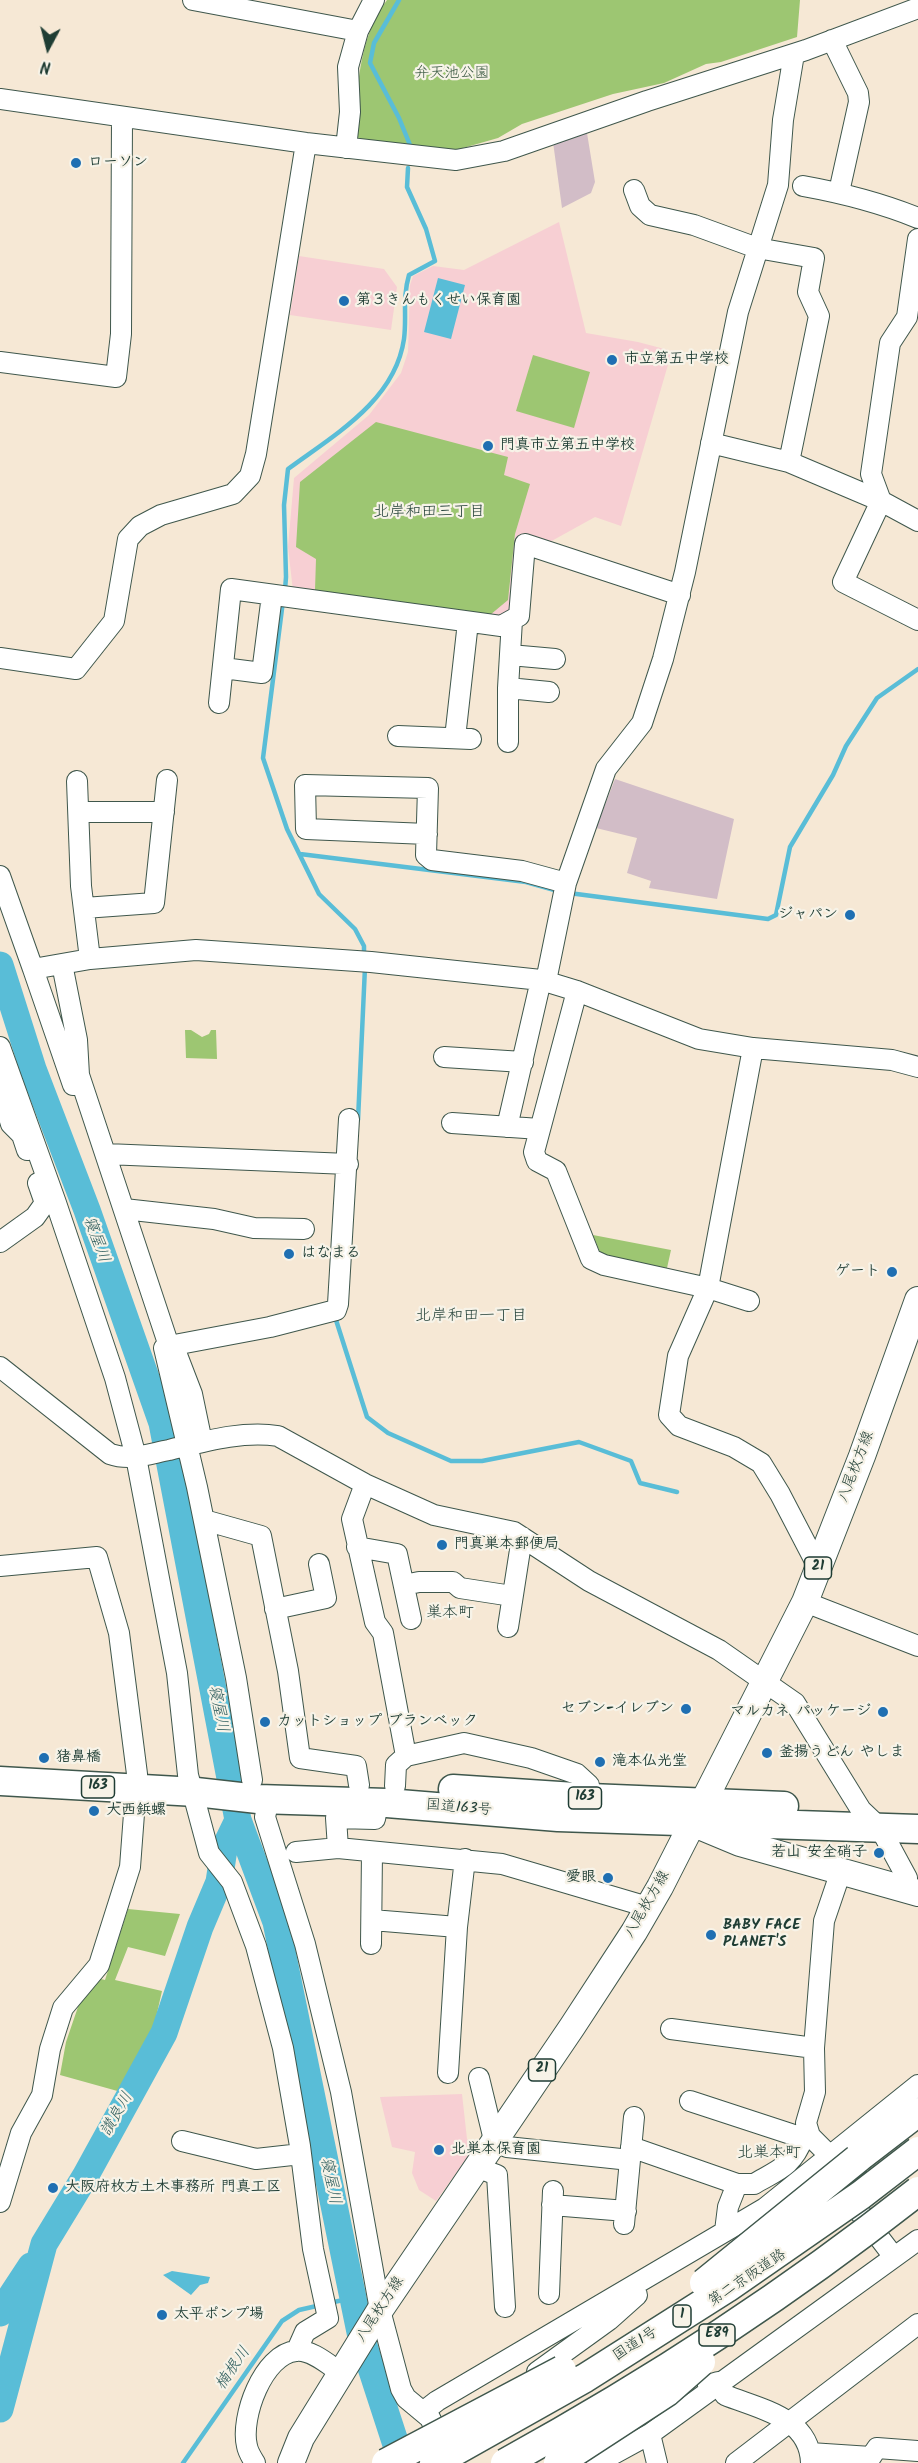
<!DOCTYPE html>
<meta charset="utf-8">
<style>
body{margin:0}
#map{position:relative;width:918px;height:2463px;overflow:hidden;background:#f6e8d5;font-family:Kalam,sans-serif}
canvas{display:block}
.north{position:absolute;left:18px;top:18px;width:60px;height:60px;-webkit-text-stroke:4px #f7f3e8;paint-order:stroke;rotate:187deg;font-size:16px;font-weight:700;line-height:24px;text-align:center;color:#1f3d34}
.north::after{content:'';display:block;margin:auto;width:21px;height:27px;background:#1f3d34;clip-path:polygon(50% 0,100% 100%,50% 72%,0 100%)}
</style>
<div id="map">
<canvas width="918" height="2463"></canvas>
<div class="north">N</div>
</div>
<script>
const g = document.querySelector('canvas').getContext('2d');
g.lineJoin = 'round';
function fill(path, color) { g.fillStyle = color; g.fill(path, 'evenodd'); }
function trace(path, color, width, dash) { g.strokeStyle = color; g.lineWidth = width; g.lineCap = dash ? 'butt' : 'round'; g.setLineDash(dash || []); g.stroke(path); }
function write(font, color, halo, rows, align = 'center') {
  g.font = font + ' Kalam,"Klee One",sans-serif'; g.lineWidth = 4.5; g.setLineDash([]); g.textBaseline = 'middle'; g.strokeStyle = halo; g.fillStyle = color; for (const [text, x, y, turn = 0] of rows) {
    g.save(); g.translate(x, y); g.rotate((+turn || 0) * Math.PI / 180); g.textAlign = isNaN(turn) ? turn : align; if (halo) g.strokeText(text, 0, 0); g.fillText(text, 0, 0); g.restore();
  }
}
fill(new Path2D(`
 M559,222L586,333L638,342L672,351L621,526L595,517L548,543L520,534L513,609L500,620L293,591L288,547L294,478L369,415L401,373L408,352L410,285L413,276L433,266L464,270Z
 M299,256L384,269L397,287L391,330L290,315Z
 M462,2094L467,2139L475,2147L436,2201L419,2190L412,2173L415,2152L392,2147L380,2097Z`), '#f7cfd3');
fill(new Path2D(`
 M587,133L595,182L591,193L562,208L553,142Z
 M615,779L734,819L717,899L649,888L651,881L627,873L637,838L596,828Z`), '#d2bdc7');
fill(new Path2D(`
 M387,0H800L797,37L721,62L706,64L664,83L613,94L522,124L498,138L456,150L415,145H385L353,139C358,91 357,40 387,0Z
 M533,355L590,372L574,428L516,411Z
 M376,422L508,457L504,475L530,484L515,534L508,600L490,615L315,590L316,559L296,547L300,482Z
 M185,1030H191L202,1037L209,1034L211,1030H216L217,1059L186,1058Z
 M593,1235L671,1250L667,1268L601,1255Z
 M128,1909L180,1914L165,1956L128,1947L115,1980L162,1991L152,2035L121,2092L60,2075L66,2042L79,2004L101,1979L105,1980Z`), '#9dc672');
fill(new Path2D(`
 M438,278L465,285L451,339L424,332Z
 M172,2271L210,2277L208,2283L200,2285L191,2295L163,2275Z`), '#59bdd7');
trace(new Path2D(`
 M399,0L374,43L370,63L399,118L410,145
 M285,590L286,577L284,505L288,469C334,435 395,401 404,339C407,316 402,299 409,275L435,261L426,229L407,187L408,168
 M283,601L263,758L287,829L319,894L355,929L364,946V956
 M300,854L526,882L558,891
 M569,893L768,919L776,915L790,847L833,775L846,746L877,698L918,669
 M358,1120L365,967
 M340,1315L336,1320L367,1417L388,1433L451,1461H482L579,1442L631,1461L640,1483L677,1492
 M329,2303L353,2298
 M183,2463L282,2321L299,2310L321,2305`), '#59bdd7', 4.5);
trace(new Path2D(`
 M0,965L33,1069L87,1210L162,1423L238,1820L276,1922L361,2337L402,2463
 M0,2313L31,2266
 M0,2409L44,2244L86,2175L164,2033L200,1927L219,1882L224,1849L238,1820`), '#59bdd7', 27);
const minor = new Path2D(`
 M193,0L358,31L348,67L350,112L346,148
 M358,31L374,0
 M832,40L858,93L859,102L839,192
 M0,99L306,143L456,160L504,151L647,101L806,50L918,8
 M803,186C842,193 881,203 918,218
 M634,190L640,206L650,215L694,225L757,248L814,258L808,292L819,316L789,462
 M918,239L907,317L890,343L871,474L881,501L843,582L918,620
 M0,362L116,377L121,334L122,118
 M711,443L789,462L881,501L918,521
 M510,655L555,659
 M0,658L76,669L114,621L128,539L140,526L161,515L233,494L250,476L256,454L306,143
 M223,668L262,673L272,595
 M508,688L549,692
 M219,703L231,589L501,626L519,616L525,544L680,595
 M398,736L471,739
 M455,738L468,622
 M508,742V688L512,620
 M77,781L81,886L90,959
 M79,812H164
 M427,834L306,829L305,785L428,788L426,855L432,860L522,871L566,883
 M0,876L33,969L90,959L196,950L371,962L541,980L577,991L699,1039L753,1048L892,1060L918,1067
 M84,908L154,903L167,780
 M62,964L77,1040L79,1075L169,1346L164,1348L197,1487L236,1678L252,1780
 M33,969L73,1085
 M546,981L566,883L606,769L642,723L663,659L685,572L738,312L778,185L783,120L794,54
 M577,991L534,1152L537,1161L556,1171L591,1259L604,1265L708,1288L749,1301
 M0,1047L56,1203L115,1378L136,1457L177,1673L188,1775L209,1853L232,1882L256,1946L283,2048L300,2146L313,2249L328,2318L305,2332L297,2350
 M753,1048L708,1288L678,1356L669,1415L679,1426L734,1447L761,1463L780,1494L818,1567
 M444,1057L523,1062
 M3,1074L4,1101L11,1124L22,1135L27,1150
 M452,1123L540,1129
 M507,1127L541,980
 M106,1154L348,1164
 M124,1209L214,1219L254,1228L304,1229
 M0,1242L35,1217L45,1203L38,1183
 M169,1346L270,1327L336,1310L338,1304L349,1119
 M173,1350L177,1355L192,1394L202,1442
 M0,1367L110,1454C130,1461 148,1454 169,1450C202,1442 243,1430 278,1436L365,1484L434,1515L514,1532L589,1581L719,1650L795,1703L861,1810L880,1828L907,1878L906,1888
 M365,1484L352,1519L375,1622L383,1633L406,1756L396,1765L395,1786
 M204,1520L261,1536L288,1671L300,1758L356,1766L359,1785
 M357,1547L397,1554L411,1619
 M0,1566L97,1557L119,1633L137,1774L130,1867L99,1965L63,2008L50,2049L42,2095L21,2133L0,2202
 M404,1585L419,1582H453L460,1588L512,1596
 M805,1602L918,1646
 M275,1609L326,1598L319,1564
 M508,1627L522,1537
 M406,1756L464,1743L531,1758L577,1774L589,1785L590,1798
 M269,1798L265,1817L305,1944L341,2092L380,2310L401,2389L406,2398L430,2418L443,2446
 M338,1848L336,1818L375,1819L378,1803
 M296,1852L338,1848L502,1864L648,1907
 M841,1871L824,1921L814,2048L815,2092L806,2123L810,2136L825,2151L829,2172L894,2257
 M372,1920L457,1927
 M371,1944L372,1852
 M671,2029L814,2048
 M448,2073L457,1927L465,1859
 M479,2078L494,2140L507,2147L630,2160
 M690,2101L803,2138L810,2136
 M182,2141L256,2159L301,2154
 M631,2147L737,2184H754C778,2170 793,2166 803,2138
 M476,2167L497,2175L505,2307
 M552,2205L626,2211
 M624,2224L634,2117
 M725,2231L728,2207L737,2184
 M549,2294L553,2191
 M537,2372L609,2320L637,2295
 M708,2385L718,2382L725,2395C759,2409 810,2417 811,2463
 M426,2414L428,2408L437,2401L765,2208L918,2085
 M650,2434L657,2463
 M810,2453L871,2457L877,2448L918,2451
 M255,2463C252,2458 248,2452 247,2446C240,2418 263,2354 296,2351C311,2349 329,2365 341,2373
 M597,2463L650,2434L918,2240
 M736,2463L918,2324`);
const major = new Path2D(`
 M692,1823L740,1843L918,1893
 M291,2463L301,2438L380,2310L572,2027L634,1932L660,1887L805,1602L862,1456L918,1300`);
const highway = new Path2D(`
 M0,1781L196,1792L258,1799L387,1803L558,1817L918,1829
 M453,1789L590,1798L784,1806
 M857,2159L918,2112`);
trace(minor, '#3f574c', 22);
trace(major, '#3f574c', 28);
trace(highway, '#3f574c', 31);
trace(minor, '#fff', 20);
trace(major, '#fff', 26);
trace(highway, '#fff', 28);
const highwayBridge = new Path2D(`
 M704,2283L857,2159
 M386,2463L562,2370
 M434,2463L585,2378L727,2288L861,2195L918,2151
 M505,2463C649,2384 789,2293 918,2191
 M558,2463L667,2392L701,2362`);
trace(highwayBridge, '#3f574c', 31, []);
trace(highwayBridge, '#fff', 28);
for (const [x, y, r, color] of [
 [76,163,6,"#1f6fb2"],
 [344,301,6,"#1f6fb2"],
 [612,360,6,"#1f6fb2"],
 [488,446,6,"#1f6fb2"],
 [850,915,6,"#1f6fb2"],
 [289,1254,6,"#1f6fb2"],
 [892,1272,6,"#1f6fb2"],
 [442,1545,6,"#1f6fb2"],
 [686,1709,6,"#1f6fb2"],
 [883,1712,6,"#1f6fb2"],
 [265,1722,6,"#1f6fb2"],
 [767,1753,6,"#1f6fb2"],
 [44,1758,6,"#1f6fb2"],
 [600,1762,6,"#1f6fb2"],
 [94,1811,6,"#1f6fb2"],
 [879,1853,6,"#1f6fb2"],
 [608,1878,6,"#1f6fb2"],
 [711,1935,6,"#1f6fb2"],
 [439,2150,6,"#1f6fb2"],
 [53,2188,6,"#1f6fb2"],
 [162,2315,6,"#1f6fb2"]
]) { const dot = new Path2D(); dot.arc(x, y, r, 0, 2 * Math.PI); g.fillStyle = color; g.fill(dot); trace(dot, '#f7f3e8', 2); }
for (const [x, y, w] of [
 [818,1568,27],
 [98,1787,33],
 [585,1798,33],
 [542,2070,27],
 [682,2316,18],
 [717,2335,36]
]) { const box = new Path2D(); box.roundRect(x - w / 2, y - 11, w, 22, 4.5); g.fillStyle = '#f7f3e8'; g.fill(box); trace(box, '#1f3d34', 1.5); }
write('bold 14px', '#1f3d34', null, [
 ["21",818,1568],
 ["163",98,1787],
 ["163",585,1798],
 ["21",542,2070],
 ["1",682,2316],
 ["E89",717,2335]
]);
write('15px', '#385840', '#f7f3e8', [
 ["弁天池公園",452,74]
]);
write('bold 15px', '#1f3d34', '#f7f3e8', [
 ["ローソン",88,163],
 ["第３きんもくせい保育園",356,301],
 ["市立第五中学校",624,360],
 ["門真市立第五中学校",500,446],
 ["ジャパン",838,915,"right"],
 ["はなまる",301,1254],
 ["ゲート",880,1272,"right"],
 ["門真巣本郵便局",454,1545],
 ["セブン-イレブン",674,1709,"right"],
 ["マルカネ パッケージ",871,1712,"right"],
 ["カットショップ ブランベック",277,1722],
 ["釜揚うどん やしま",779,1753],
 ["猪鼻橋",56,1758],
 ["滝本仏光堂",612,1762],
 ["大西鋲螺",106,1811],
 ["若山 安全硝子",867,1853,"right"],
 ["愛眼",596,1878,"right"],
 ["BABY FACE",723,1926],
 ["PLANET'S",723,1943],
 ["北巣本保育園",451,2150],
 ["大阪府枚方土木事務所 門真工区",65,2188],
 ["太平ポンプ場",174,2315]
], 'left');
write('15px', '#1f3d34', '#f7f3e8', [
 ["八尾枚方線",857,1467,-69],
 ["国道163号",459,1809,5],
 ["八尾枚方線",648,1905,-60],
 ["第二京阪道路",748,2279,-34],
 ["八尾枚方線",381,2310,-57],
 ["国道1号",636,2345,-33]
]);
write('16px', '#1f3d34', '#f7f3e8', [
 ["北岸和田三丁目",429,513],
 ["北岸和田一丁目",471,1317],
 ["巣本町",450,1614],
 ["北巣本町",769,2154]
]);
write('italic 16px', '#2e5d5d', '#f7f3e8', [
 ["寝屋川",95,1240,70],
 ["寝屋川",217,1709,79],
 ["讃良川",118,2115,-60],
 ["寝屋川",329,2181,78],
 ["楠根川",234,2369,-55]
]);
</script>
